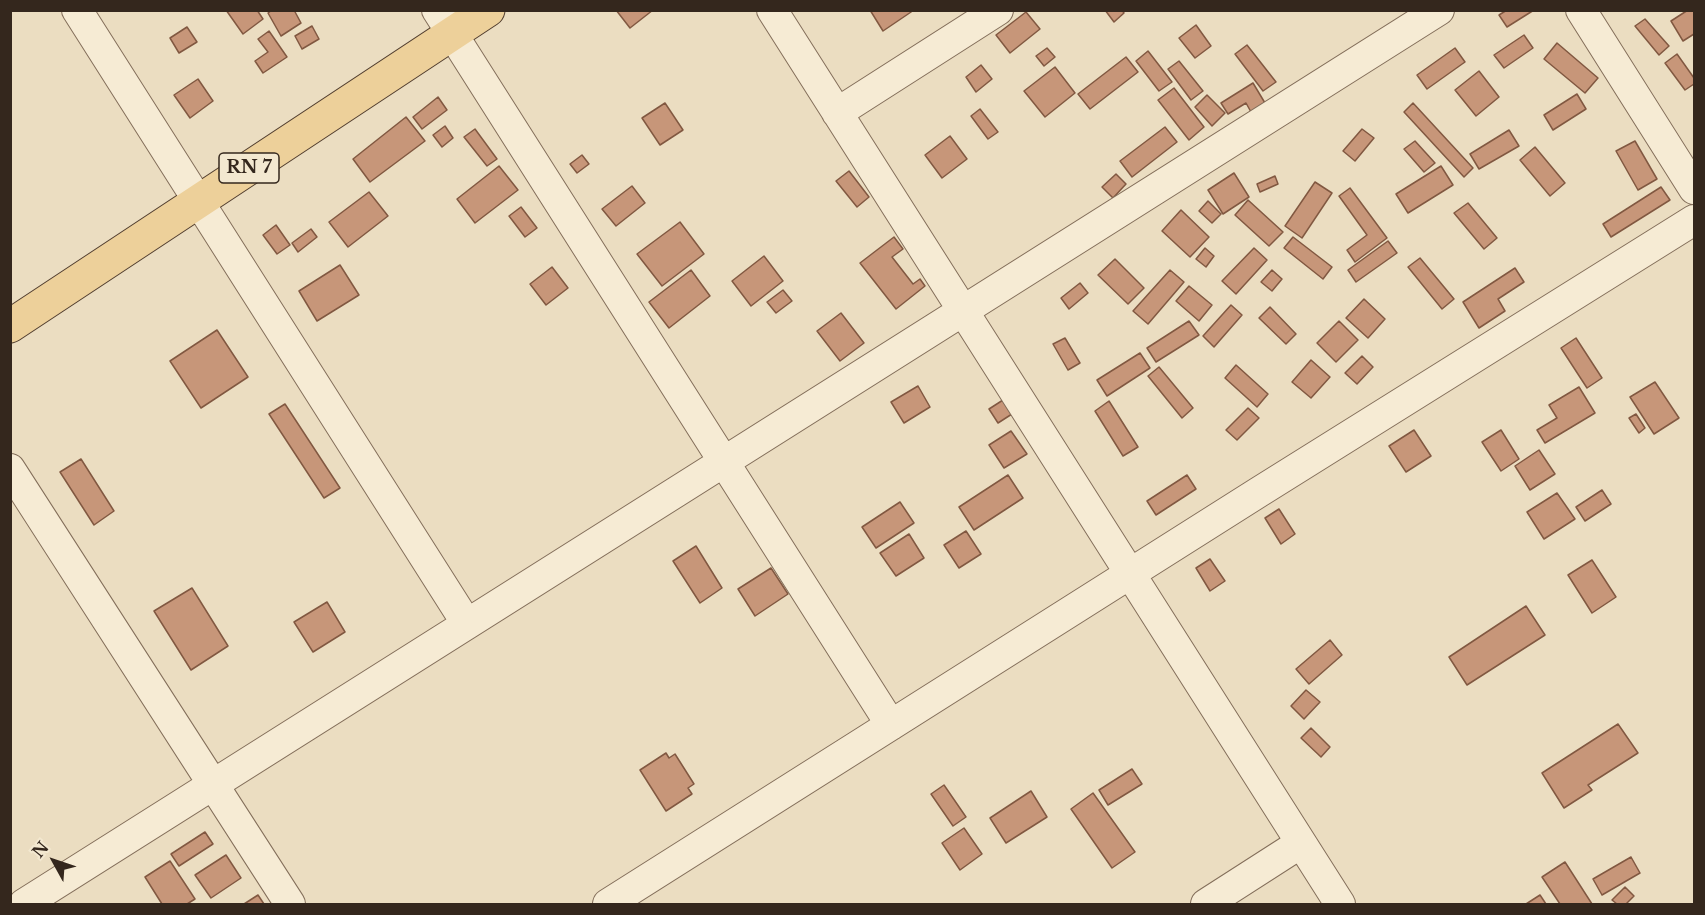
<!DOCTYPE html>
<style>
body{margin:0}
#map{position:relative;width:1705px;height:915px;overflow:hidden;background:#ebddc1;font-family:"Libre Baskerville",serif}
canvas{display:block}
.frame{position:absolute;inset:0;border:12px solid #34271d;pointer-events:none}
.north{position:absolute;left:24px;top:831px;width:60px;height:60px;-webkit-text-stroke:4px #f3e8d0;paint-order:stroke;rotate:310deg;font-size:16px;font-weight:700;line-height:24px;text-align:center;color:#34271d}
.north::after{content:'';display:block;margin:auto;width:21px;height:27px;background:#34271d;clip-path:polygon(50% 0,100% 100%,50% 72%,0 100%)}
</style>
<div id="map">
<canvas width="1705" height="915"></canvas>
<div class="frame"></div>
<div class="north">N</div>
</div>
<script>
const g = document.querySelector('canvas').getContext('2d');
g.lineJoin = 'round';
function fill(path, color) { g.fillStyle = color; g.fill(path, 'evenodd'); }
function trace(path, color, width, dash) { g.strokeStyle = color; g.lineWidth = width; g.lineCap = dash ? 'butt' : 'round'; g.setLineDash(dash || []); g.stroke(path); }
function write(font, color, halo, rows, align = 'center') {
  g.font = font + ' "Libre Baskerville",serif'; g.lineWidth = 4.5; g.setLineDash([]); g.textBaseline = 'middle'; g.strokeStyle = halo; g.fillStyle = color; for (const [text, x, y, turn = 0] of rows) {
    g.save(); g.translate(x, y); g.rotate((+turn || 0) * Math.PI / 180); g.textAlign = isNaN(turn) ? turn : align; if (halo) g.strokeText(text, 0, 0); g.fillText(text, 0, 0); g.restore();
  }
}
const building = new Path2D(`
 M226,10H257L263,19L243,34Z
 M272,10H294L301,23L281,36L268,13Z
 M616,10H653L630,28Z
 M870,10H914L883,31Z
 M1105,10H1122L1124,13L1114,22Z
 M1507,10H1534L1507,27L1499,15Z
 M1688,10H1694V34L1683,41L1671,21Z
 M1026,12L1040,29L1010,53L996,35Z
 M1645,19L1669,46L1659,55L1635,26Z
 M1196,25L1211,46L1195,58L1179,38Z
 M312,26L319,39L302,49L295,36Z
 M187,27L197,42L179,53L170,38Z
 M269,31L287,57L263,73L255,61L268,52L258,39Z
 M1524,35L1533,48L1504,68L1494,55Z
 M1557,43L1598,78L1585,93L1544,59Z
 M1247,45L1276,82L1263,91L1235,54Z
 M1047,48L1055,57L1044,66L1036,56Z
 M1455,48L1465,62L1427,89L1417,75Z
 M1148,51L1172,82L1159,91L1136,61Z
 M1677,54L1694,78V84L1685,90L1665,63Z
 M1126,57L1138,72L1090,109L1078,94Z
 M1179,61L1203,91L1191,100L1168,69Z
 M981,65L992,79L976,92L966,77Z
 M1055,67L1075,93L1045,117L1024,91Z
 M1479,71L1499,97L1476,116L1455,90Z
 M198,79L213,101L190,118L174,95Z
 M1253,83L1265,103L1251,112L1246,103L1228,114L1221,103Z
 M1174,88L1204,127L1189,140L1158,100Z
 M1577,94L1586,109L1553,130L1544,115Z
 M1207,95L1225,113L1212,126L1195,107Z
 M438,97L447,110L422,129L413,117Z
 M665,103L683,130L660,145L642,118Z
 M1413,103L1473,168L1464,177L1404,112Z
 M980,109L998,132L988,139L971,116Z
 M406,117L425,141L370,182L353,159Z
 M445,126L453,138L442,147L433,135Z
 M1165,127L1177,142L1132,177L1120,161Z
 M475,129L497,159L487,166L464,137Z
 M1362,129L1374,138L1355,161L1343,151Z
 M1509,130L1519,146L1479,169L1470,154Z
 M950,136L967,159L942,178L925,155Z
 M1415,141L1435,163L1424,172L1404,149Z
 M1635,141L1657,179L1638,190L1616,151Z
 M1535,147L1565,183L1550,196L1520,160Z
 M582,155L589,164L577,173L570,164Z
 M499,166L518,190L475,223L457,199Z
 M1441,166L1453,185L1408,213L1396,194Z
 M849,171L869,197L857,207L836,181Z
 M1234,173L1249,197L1223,214L1208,190Z
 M1116,174L1126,184L1113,198L1102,187Z
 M1275,176L1278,184L1260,192L1257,184Z
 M1315,182L1332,193L1302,238L1285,226Z
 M632,186L645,203L616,226L602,209Z
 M1661,187L1670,200L1611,237L1603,224Z
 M1350,188L1387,238L1355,262L1347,250L1367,235L1339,196Z
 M369,192L388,216L348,247L329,222Z
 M1248,200L1283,232L1269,246L1235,215Z
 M1208,201L1221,214L1212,223L1199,211Z
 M1468,203L1497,238L1484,249L1454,213Z
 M521,207L537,228L525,237L509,216Z
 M1181,210L1209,237L1190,257L1162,231Z
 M680,222L704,254L662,286L637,254Z
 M276,225L290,245L277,254L263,235Z
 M311,229L317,237L298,252L292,243Z
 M894,237L903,249L892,257L913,284L920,279L925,286L896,309L860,263Z
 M1293,237L1332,267L1323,279L1284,248Z
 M1388,241L1397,253L1356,282L1348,270Z
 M1205,248L1214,256L1206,267L1196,259Z
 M1254,248L1267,260L1236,294L1222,281Z
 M764,256L783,281L751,306L732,281Z
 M1420,258L1454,299L1442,309L1408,267Z
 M1115,259L1144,288L1128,304L1098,275Z
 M340,265L359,295L317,321L299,291Z
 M552,267L568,288L546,305L530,284Z
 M1515,268L1524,282L1498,299L1505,311L1479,328L1463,302Z
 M691,270L710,296L669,328L649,302Z
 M1170,270L1184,282L1148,324L1133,311Z
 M1272,270L1282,279L1272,291L1261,282Z
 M1080,283L1088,293L1069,309L1061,298Z
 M1189,286L1212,305L1199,321L1176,301Z
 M783,290L792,301L776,313L767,302Z
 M1364,299L1385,319L1368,338L1346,318Z
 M1231,305L1242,315L1214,347L1203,336Z
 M1270,307L1296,334L1286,344L1259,318Z
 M841,313L864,343L840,361L817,331Z
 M1189,321L1199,335L1156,362L1147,348Z
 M1339,321L1358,340L1336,362L1317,343Z
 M217,330L248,377L201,408L170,361Z
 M1065,338L1080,363L1068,370L1053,344Z
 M1576,338L1602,378L1587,388L1561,348Z
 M1140,353L1150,368L1107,396L1097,380Z
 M1362,356L1373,367L1357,384L1345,373Z
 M1311,360L1330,377L1311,398L1292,382Z
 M1236,365L1268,394L1257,407L1225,378Z
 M1159,367L1193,408L1182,418L1148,376Z
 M1655,382L1679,418L1654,434L1630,397Z
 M918,386L930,407L904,423L891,402Z
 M1579,387L1595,413L1545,443L1537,430L1557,418L1549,405Z
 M1003,400L1012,414L998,423L989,409Z
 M1109,401L1138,447L1123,456L1095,411Z
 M285,404L340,488L324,498L269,414Z
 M1248,408L1259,418L1237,440L1226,430Z
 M1636,414L1645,428L1639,433L1629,418Z
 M1414,430L1431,456L1406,472L1389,446Z
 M1501,430L1519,459L1501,471L1482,442Z
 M1011,431L1027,454L1004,468L989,445Z
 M1539,450L1555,474L1530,490L1515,466Z
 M81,459L114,511L94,525L60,472Z
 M1008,475L1023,498L974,530L959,507Z
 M1187,475L1196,489L1156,515L1147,501Z
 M1602,490L1611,504L1585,521L1576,507Z
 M1557,493L1575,519L1544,539L1527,512Z
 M900,502L914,523L876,548L862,527Z
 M1279,509L1295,534L1281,544L1265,518Z
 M966,531L981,554L959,568L944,545Z
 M909,534L924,558L896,576L880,553Z
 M696,546L722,588L700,603L673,561Z
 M1210,559L1225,581L1210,591L1196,568Z
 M1592,560L1616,597L1592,613L1568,575Z
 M771,568L788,594L755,616L738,589Z
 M192,588L228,646L191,670L154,611Z
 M327,602L345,632L313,652L294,622Z
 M1526,606L1545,635L1467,685L1449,657Z
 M1330,640L1342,655L1309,684L1296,669Z
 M1306,690L1320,702L1304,719L1291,706Z
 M1618,724L1638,753L1588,785L1592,790L1564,808L1542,773Z
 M1311,728L1330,747L1321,757L1301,738Z
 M666,753L669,758L675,754L694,784L688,788L692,794L666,811L640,770Z
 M1132,769L1142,784L1108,805L1099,790Z
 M944,785L966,817L953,826L931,794Z
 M1031,791L1047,817L1006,843L990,818Z
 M1093,793L1135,852L1112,868L1071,809Z
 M964,828L982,854L960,870L942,843Z
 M205,832L213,844L179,866L171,854Z
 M226,855L241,878L211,898L195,875Z
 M1631,857L1640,873L1602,895L1593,879Z
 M170,861L195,899L187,904H162L145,877Z
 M1565,862L1592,904H1560L1542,877Z
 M1625,887L1634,896L1626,904H1617L1612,900Z
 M258,895L264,904H244Z
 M1540,895L1546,904H1526Z`);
fill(building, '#c79679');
trace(building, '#815841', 1.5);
const street = new Path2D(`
 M77,10L467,624
 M437,10L891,725
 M772,10L1340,904
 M1581,10L1694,189
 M837,113L998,10
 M10,469L290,904
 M24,904L1439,10
 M608,904L1259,492L1694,220
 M1206,904L1301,843`);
const primary = new Path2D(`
 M10,326L488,10`);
trace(street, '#836e5a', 32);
trace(primary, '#513d2e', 35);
trace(street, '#f6ebd4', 30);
trace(primary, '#edd09a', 33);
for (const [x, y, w] of [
 [249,168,60]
]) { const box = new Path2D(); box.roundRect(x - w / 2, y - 15, w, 30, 4.5); g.fillStyle = '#f3e8d0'; g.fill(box); trace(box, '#34271d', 1.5); }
write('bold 18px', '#34271d', null, [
 ["RN 7",249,168]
]);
</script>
